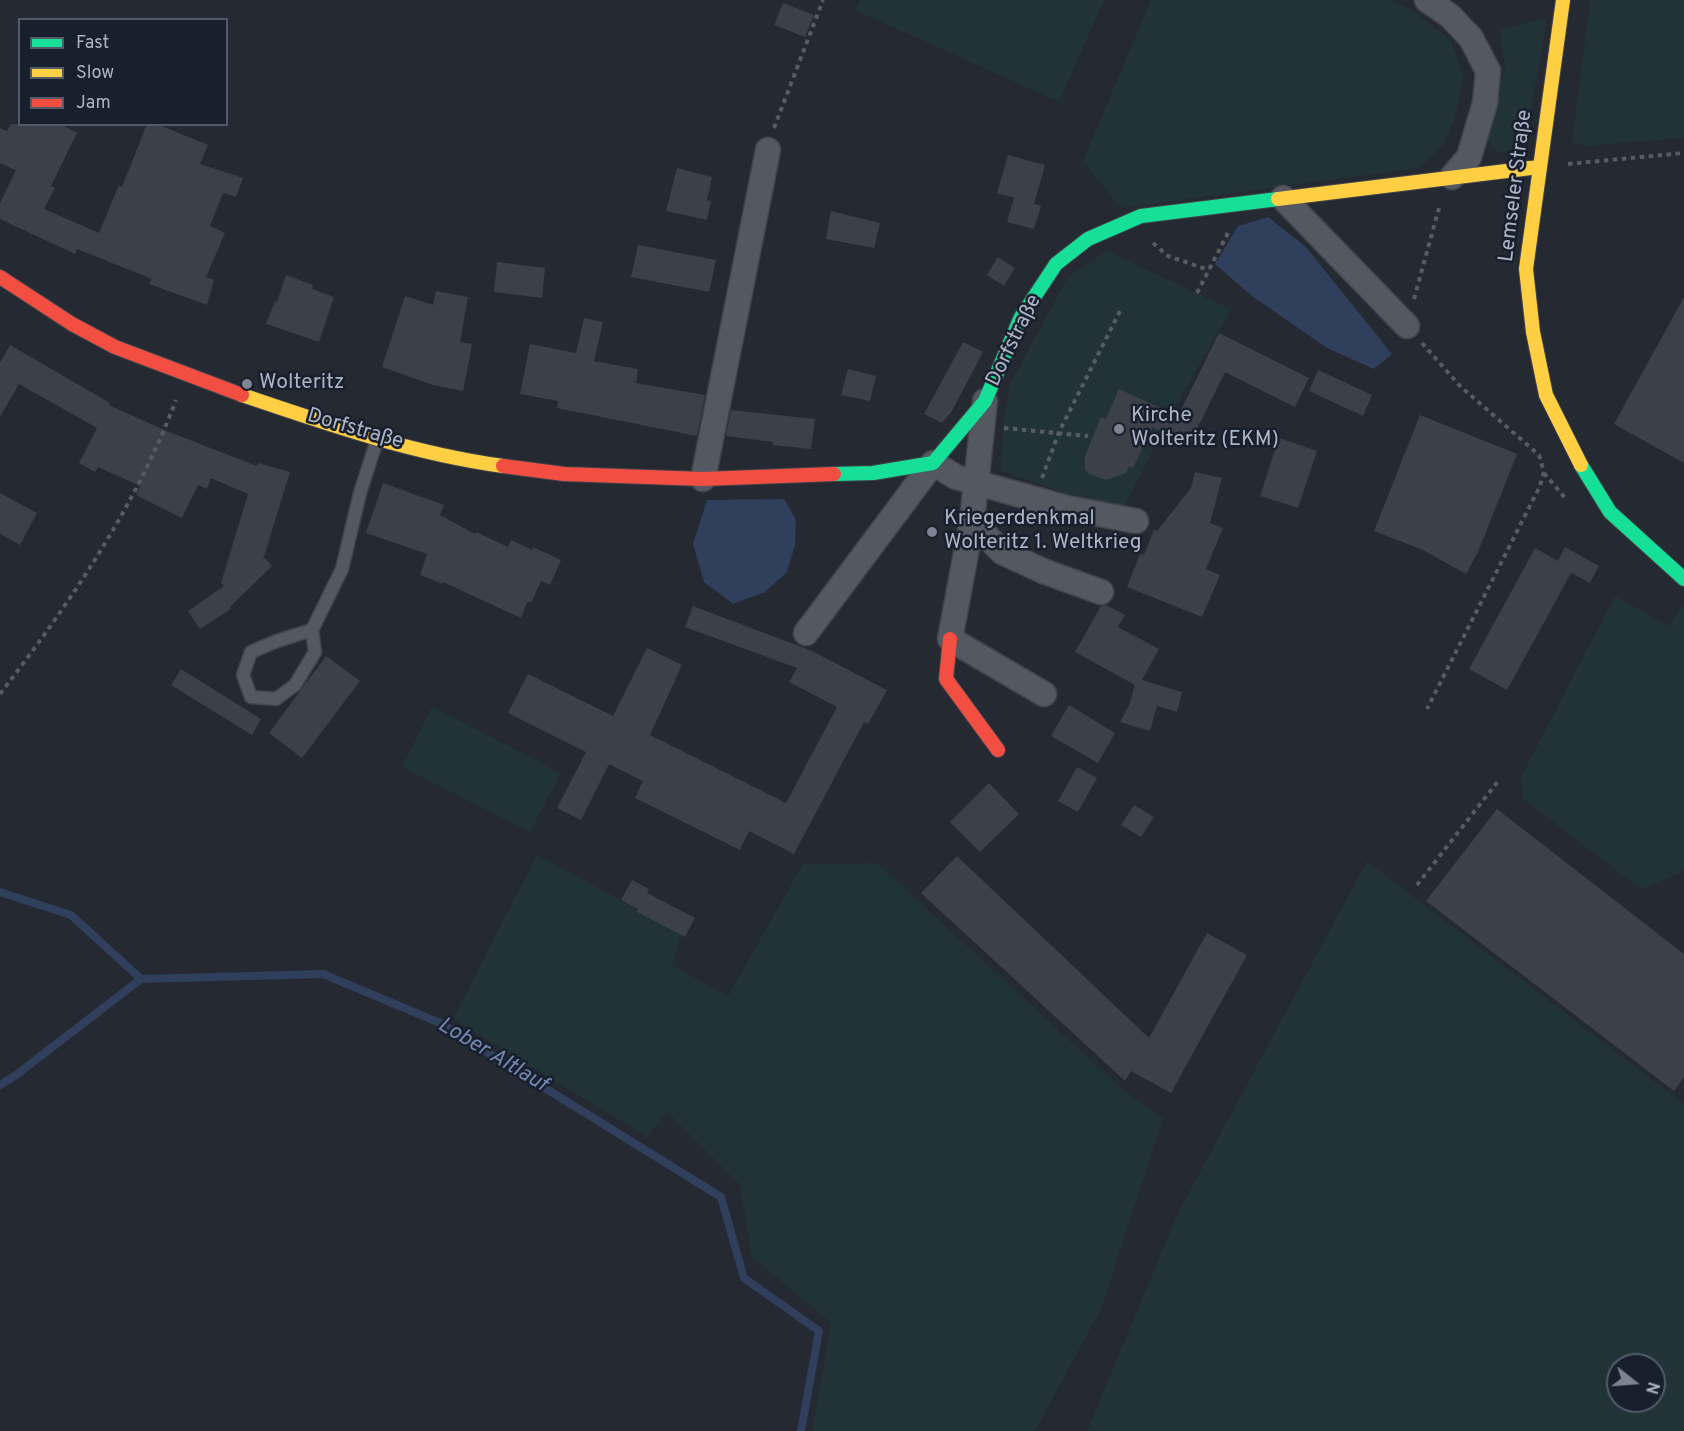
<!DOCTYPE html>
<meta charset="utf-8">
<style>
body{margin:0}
#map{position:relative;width:1684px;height:1431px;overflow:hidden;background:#252932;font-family:Overpass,sans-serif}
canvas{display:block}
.legend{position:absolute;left:18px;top:18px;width:210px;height:108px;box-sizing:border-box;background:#181f2d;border:2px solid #535b6a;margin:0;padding:8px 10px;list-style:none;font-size:18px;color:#acb4c5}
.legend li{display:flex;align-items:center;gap:12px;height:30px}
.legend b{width:30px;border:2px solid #535b6a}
.north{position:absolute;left:1606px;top:1353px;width:60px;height:60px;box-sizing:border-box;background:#181f2d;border:2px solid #535b6a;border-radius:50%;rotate:107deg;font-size:16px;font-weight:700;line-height:24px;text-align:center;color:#acb4c5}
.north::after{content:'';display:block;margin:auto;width:21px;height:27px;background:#7d8392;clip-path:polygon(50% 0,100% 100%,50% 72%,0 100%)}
</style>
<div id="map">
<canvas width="1684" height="1431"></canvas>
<ul class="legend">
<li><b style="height:8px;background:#16e098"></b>Fast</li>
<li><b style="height:8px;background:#ffcf43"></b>Slow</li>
<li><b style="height:8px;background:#f24e42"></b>Jam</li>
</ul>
<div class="north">N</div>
</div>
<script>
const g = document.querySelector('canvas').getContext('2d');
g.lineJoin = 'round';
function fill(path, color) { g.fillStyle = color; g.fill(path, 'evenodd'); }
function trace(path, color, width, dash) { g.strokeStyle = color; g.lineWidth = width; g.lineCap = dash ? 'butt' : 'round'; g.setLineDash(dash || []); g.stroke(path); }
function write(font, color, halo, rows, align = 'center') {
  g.font = font + ' Overpass,sans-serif'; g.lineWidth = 5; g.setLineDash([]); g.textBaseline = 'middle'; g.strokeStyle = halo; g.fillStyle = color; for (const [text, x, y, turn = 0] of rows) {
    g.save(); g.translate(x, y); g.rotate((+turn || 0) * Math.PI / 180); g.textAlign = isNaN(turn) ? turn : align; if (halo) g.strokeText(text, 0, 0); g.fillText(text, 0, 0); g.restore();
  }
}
fill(new Path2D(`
 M860,0H1104L1059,102L855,10Z
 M1151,0H1391L1412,10L1450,40L1464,76L1454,121L1443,145L1420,168L1121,208L1083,161Z
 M1590,0H1684V138L1587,146L1572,143Z
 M1547,18L1527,133L1508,151L1497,153L1487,139L1505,67L1500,29Z
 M1107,251L1231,309L1169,418L1123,509L1065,493L1001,471L1003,428L1010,384L1068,277Z
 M1615,596L1669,626L1682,605L1684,608V868L1680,873L1641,889L1523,799L1521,777Z
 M432,707L561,773L530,832L402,767Z
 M537,855L619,899L681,935L672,965L728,996L803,864L877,863L1121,1088L1163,1118L1101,1309L1035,1431H812L831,1323L752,1257L740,1185L667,1112L647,1137L453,1019Z
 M1367,861L1684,1104V1431H1087L1178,1213ZM1618,1365H1654V1401H1618Z`), '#223338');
fill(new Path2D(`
 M1268,217L1306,247L1392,354L1374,369L1327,348L1252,296L1215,264L1238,226Z
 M784,499L796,520L795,545L787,572L765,592L733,604L704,582L693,544L707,500Z`), '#303f5c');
trace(new Path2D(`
 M0,892L71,915L141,979
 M0,1085L16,1075L141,979L323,974L440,1023L721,1197L744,1278L819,1331L801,1431`), '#303f5c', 8);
fill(new Path2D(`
 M783,3L814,15L805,37L774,25Z
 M11,124H60L77,133L51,186L55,188L44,209L99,233L119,185L122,187L147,124H157L208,145L200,164L243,178L236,197L223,193L210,226L225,233L206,277L214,280L207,305L149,284L152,279L77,249L75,254L0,219V203L16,170L0,163V128L7,131Z
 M1008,155L1045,165L1034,204L1041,206L1034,229L1007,222L1014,198L997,193Z
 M677,168L712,177L707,200L711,201L707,220L666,211Z
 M831,211L880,223L874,248L826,239Z
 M638,245L716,260L709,292L631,277Z
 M998,257L1015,268L1004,286L987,275Z
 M497,262L545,268L542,298L494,292Z
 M286,275L313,285L312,289L334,297L319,342L266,324L275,301L277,302Z
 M436,291L468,297L460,342L472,344L463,391L433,385L382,367L405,296L433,305Z
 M1684,297V463L1614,424Z
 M584,318L603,322L594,361L638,369L636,383L705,395L697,436L557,408L558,401L520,394L530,344L576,353Z
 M1219,333L1309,378L1295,407L1225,372L1189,445L1152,427L1133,468L1129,466L1126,473L1106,480L1089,474L1085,469V456L1101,417L1106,419L1119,389L1178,416Z
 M963,342L983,352L952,411L942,423L924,414Z
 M10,345L110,403L109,405L164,430L257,466L258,463L290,472L263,560L265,558L272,566L230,607L231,609L200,629L188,611L224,586L221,583L248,494L211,478L207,489L198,485L182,518L136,495L140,486L98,467L95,472L79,463L97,428L19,384L0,417V363Z
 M848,369L876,376L870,401L841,395Z
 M1318,370L1372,395L1363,416L1309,391Z
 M731,410L815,419L811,449L772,445L773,442L726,436Z
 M1420,415L1517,454L1478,552L1466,574L1423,550L1374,531Z
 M1279,438L1317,451L1298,508L1260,496Z
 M1195,472L1222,478L1210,523L1223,528L1206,569L1220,575L1202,617L1127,587L1140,554L1144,555L1154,529L1157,531L1191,488Z
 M383,483L444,505L440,515L475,534L476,532L508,547L511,540L532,550L533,547L561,560L550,585L541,581L531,603L528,601L521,618L443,582V584L420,575L427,554L366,533Z
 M0,493L37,513L20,545L0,534Z
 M1565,547L1599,566L1590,583L1571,573L1507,690L1469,669L1535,548L1558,561Z
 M1106,605L1125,615L1118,627L1159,649L1142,680L1182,692L1177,712L1157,706L1150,731L1120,722L1129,705L1135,685L1075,652L1101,606Z
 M693,606L812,651L887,690L868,724L864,722L794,854L749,831L740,850L635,798L643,781L609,764L581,820L557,808L586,752L508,713L528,674L613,716L647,648L682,665L650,735L786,803L837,707L789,682L797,668L685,627Z
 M326,656L360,681L302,758L269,733Z
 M181,669L261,719L252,735L171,685Z
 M1069,705L1115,733L1098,763L1051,736Z
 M1077,767L1097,778L1078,812L1058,801Z
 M989,783L1019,814L980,852L950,822Z
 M1134,805L1154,817L1141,837L1121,825Z
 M1497,809L1684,954V1077L1674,1091L1426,901Z
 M957,856L1149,1038L1207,933L1247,955L1171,1093L1131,1071L1125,1081L921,893Z
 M632,880L649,889L647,893L695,918L685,937L637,912L638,909L621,900Z`), '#3c4048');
const lane = new Path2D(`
 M312,630L315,652L295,685L276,699L251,697L243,675L251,652L277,641L312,630L342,569L360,493L377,440`);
const street = new Path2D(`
 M1427,0L1450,16L1471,38L1488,71L1485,103L1469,157L1452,177
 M1283,198L1407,326
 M985,401L972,521L950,639L1044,694
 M703,479L768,150
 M972,521L1002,552L1043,571L1101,592
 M806,633L933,463L956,477L1067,508L1136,521`);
const fast = new Path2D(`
 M1581,465L1610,512L1684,579
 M834,474L873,473L933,463L985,401L1021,317L1056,264L1088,239L1141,216L1278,199`);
const slow = new Path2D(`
 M1563,0L1526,269L1533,332L1546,395L1581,465
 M1278,199L1539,167
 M242,395C327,424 414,454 503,466`);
const jam = new Path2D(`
 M0,277L72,324L115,347L242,395
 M503,466L564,474L703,479L834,474
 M950,639L946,679L998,750`);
trace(lane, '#41444b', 15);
trace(street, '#41444b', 27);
trace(fast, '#41444b', 16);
trace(slow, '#41444b', 16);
trace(jam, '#41444b', 16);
trace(new Path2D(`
 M774,128L823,0
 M1568,164L1684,153
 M1153,243L1168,256L1209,270
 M1197,293L1228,233
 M1414,299L1439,208
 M1422,343L1460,386L1539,455L1544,472L1540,486L1427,709
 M1004,428L1088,436
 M1544,473L1566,499
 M1042,478L1059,432L1121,309
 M0,694C70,603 135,508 176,400
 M1417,885L1499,780`), '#565c64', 4, [4.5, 4.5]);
trace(lane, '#545860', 12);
trace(street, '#545860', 24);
trace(fast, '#16e098', 14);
trace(slow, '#ffcf43', 14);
trace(jam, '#f24e42', 14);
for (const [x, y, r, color] of [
 [247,384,6,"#7d8392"],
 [1119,429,6,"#7d8392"],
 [932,532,6,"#7d8392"]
]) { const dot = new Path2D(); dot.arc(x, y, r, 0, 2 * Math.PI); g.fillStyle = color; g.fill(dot); trace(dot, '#181f2d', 2); }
write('21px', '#acb4c5', '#181f2d', [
 ["Lemseler Straße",1517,186,-83],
 ["Dorfstraße",1015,341,-64],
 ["Dorfstraße",355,430,16]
]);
write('21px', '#acb4c5', '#181f2d', [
 ["Wolteritz",259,384],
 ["Kirche",1131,417],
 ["Wolteritz (EKM)",1131,441],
 ["Kriegerdenkmal",944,520],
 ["Wolteritz 1. Weltkrieg",944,544]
], 'left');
write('italic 22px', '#7387b0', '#181f2d', [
 ["Lober Altlauf",492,1056,31]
]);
</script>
